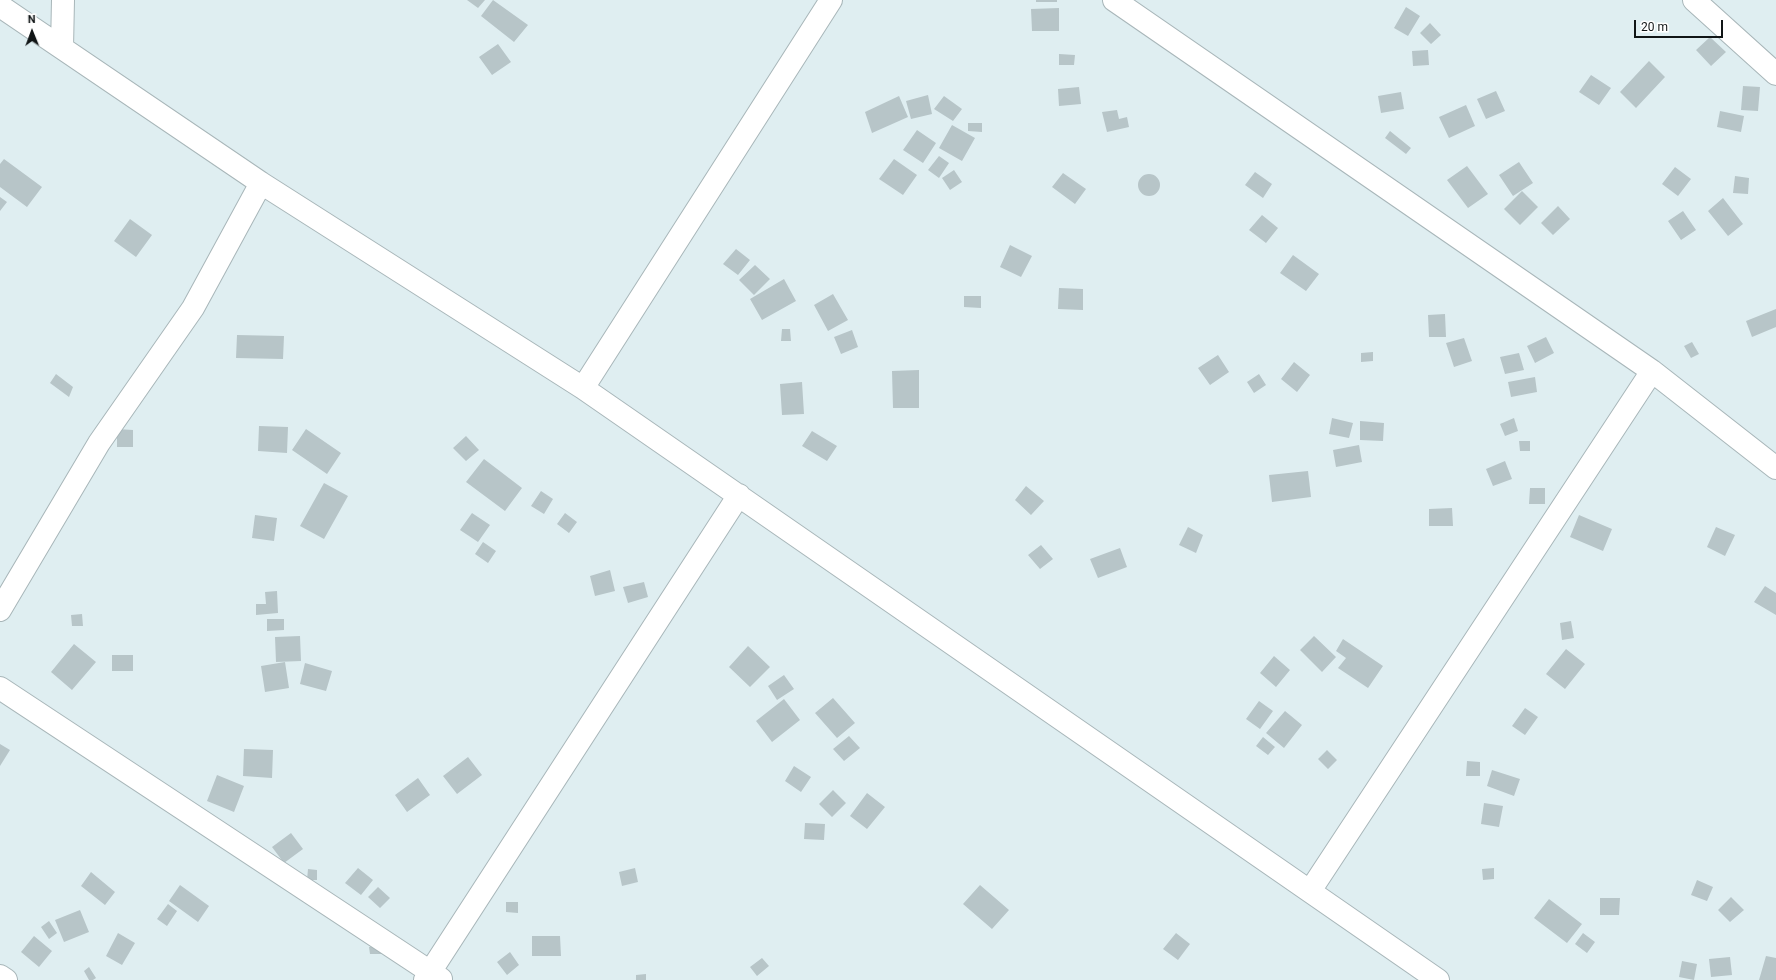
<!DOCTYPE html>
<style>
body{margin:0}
#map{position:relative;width:1776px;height:980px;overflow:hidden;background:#dfeef1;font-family:Roboto,sans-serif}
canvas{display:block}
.north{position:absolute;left:12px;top:12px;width:40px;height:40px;-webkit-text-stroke:3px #fff;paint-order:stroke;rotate:359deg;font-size:11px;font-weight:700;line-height:16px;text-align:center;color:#101516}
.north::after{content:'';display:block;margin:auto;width:14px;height:18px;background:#101516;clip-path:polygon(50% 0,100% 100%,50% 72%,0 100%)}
.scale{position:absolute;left:1634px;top:20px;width:89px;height:18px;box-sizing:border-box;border:2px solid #101516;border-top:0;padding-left:5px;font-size:12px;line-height:14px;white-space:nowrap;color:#101516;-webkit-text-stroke:3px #fff;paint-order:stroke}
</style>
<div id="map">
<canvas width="1776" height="980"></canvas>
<div class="north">N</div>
<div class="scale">20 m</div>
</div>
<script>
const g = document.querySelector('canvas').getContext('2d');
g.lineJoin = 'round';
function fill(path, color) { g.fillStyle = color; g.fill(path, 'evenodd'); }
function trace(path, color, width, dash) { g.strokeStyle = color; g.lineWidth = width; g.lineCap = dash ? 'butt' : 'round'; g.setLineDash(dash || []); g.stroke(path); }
fill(new Path2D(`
 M467,0H485L478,8Z
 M493,0L528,25L514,42L481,16Z
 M1036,0H1057V2H1036Z
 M1406,7L1420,16L1408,36L1394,28Z
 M1059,8V31H1032L1031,9Z
 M1430,23L1441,35L1431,44L1420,33Z
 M1710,37L1726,52L1711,66L1696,50Z
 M498,44L511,62L492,75L479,57Z
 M1428,50L1429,65L1413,66L1412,51Z
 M1059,54L1075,55L1074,65H1059Z
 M1649,61L1665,77L1636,108L1620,92Z
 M1591,75L1611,88L1599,105L1579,92Z
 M1743,86L1760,87L1758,111L1741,110Z
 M1079,87L1081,104L1059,106L1058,89Z
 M1496,91L1505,111L1486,119L1477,99Z
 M1401,92L1404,109L1381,113L1378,96Z
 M928,95L932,114L911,119L906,101Z
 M899,96L908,117L872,133L865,112Z
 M944,96L962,109L953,121L934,109Z
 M1466,105L1475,126L1449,138L1439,117Z
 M1117,110L1119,119L1127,117L1129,127L1107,132L1102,112Z
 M1720,111L1744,116L1741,132L1717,127Z
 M968,123H982V132L968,131Z
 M952,125L975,138L962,161L939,148Z
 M917,130L936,143L923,163L903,150Z
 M1390,131L1411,148L1406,154L1385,138Z
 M939,156L949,163L939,178L928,170Z
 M4,159L42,187L27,207L0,187V164Z
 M894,159L917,175L903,195L879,179Z
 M1519,162L1533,183L1513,196L1499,175Z
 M1467,166L1488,194L1468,208L1447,180Z
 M1675,167L1691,179L1678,196L1662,184Z
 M954,170L962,182L950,190L942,178Z
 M1255,172L1272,184L1263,198L1245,185Z
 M1063,173L1086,189L1075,204L1052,187Z
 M1138 185a11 11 0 1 1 22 0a11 11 0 1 1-22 0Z
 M1735,176L1749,178L1748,194L1733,193Z
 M1522,191L1538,207L1520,225L1504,209Z
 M0,197L7,202L0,211Z
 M1723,198L1743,224L1728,236L1708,211Z
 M1558,206L1570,219L1553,235L1541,223Z
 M1683,211L1696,230L1681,240L1668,221Z
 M1262,215L1278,228L1266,243L1249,230Z
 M130,219L152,235L136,257L114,241Z
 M1010,245L1032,256L1021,277L1000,267Z
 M736,249L750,260L738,275L723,264Z
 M1293,255L1319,274L1306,291L1280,273Z
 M755,265L770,279L754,295L739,280Z
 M784,279L796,301L762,320L750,299Z
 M1059,288L1083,289V310L1058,309Z
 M833,294L848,320L828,331L814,305Z
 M964,296H981V308L964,307Z
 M1776,309V327L1752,337L1746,321Z
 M1445,314L1446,337H1429L1428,315Z
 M782,329H790L791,341H781Z
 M852,330L858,347L841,354L834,337Z
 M237,335L284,336L283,359L236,358Z
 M1546,337L1554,353L1535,363L1527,346Z
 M1464,338L1472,361L1454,367L1446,343Z
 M1692,342L1699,354L1691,358L1684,346Z
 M1373,352V361L1361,362V353Z
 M1519,353L1524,370L1505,374L1500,357Z
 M1218,355L1229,372L1210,385L1198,368Z
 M1294,362L1310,375L1297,392L1281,379Z
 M919,370V408H893L892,371Z
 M56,374L73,387L69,397L50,383Z
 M1259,374L1266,385L1254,393L1247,382Z
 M1535,377L1537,392L1511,397L1508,382Z
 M802,382L804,414L782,415L780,384Z
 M1332,418L1353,423L1349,438L1329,434Z
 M1514,418L1518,431L1505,436L1500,424Z
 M1360,421L1384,423L1383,441L1360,440Z
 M259,426L288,427L287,453L258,451Z
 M117,429L133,430V447H117Z
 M306,429L341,453L327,474L292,450Z
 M812,431L837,446L827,461L802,446Z
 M466,436L479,450L466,461L453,448Z
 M1519,441H1530V451H1520Z
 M1359,445L1362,462L1336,467L1333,450Z
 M484,459L522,488L505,511L466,482Z
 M1505,461L1512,479L1493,486L1486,469Z
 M1308,471L1311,497L1272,502L1269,475Z
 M324,483L348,496L324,539L300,526Z
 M1026,486L1044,501L1031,515L1015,500Z
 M1530,488H1545V504H1529Z
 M541,491L553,499L544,514L531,506Z
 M1452,508L1453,526H1429V509Z
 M472,513L490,525L478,542L460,530Z
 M565,513L577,522L569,533L557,524Z
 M255,515L277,518L274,541L252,538Z
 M1579,515L1612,529L1603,551L1570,537Z
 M1188,527L1203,535L1196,553L1179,545Z
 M1716,527L1735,535L1725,556L1707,547Z
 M483,542L496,551L488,563L475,554Z
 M1041,545L1053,559L1040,569L1028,555Z
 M1120,548L1127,567L1098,578L1090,559Z
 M610,570L615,591L595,596L590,576Z
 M644,582L648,597L628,603L623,587Z
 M1765,586L1776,593V615L1754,602Z
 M277,591L278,613L256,615V604H266L265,592Z
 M82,614L83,626H72L71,615Z
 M267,619H284V630L267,631Z
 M1571,621L1574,638L1562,640L1560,623Z
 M300,636L301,661L276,662L275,637Z
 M1314,636L1336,657L1322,672L1300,650Z
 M1343,639L1383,666L1368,688L1338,668L1346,658L1336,651Z
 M74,644L96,662L72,690L51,672Z
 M748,646L770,667L750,687L729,667Z
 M1566,649L1585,664L1565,689L1546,674Z
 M112,655H133V671H112Z
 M1274,656L1290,670L1276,687L1260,673Z
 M285,662L289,688L265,692L261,666Z
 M305,663L332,671L326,691L300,684Z
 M784,675L794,689L777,700L768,686Z
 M833,698L855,723L837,738L815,713Z
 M784,699L800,720L772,742L756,721Z
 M1259,701L1273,711L1260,729L1246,719Z
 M1525,708L1538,717L1525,735L1512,726Z
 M1285,711L1302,725L1284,748L1266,733Z
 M849,736L860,748L844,761L833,749Z
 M1263,737L1275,747L1268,755L1256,746Z
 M0,744L10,750L0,766Z
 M244,749L273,750L272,778L243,776Z
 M1327,750L1337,760L1328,769L1318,759Z
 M468,757L482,775L457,794L443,776Z
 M1467,761L1480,762V776H1466Z
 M794,766L811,777L801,792L785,781Z
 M1492,770L1520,779L1514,796L1487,786Z
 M217,775L244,786L234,812L207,801Z
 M418,778L430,795L407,812L395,795Z
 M833,790L846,803L832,817L819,804Z
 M867,793L885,807L867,829L850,816Z
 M1484,803L1503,806L1499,827L1481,824Z
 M805,823L825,824L824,840L804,839Z
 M291,833L303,849L284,863L272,847Z
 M358,868L373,880L361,895L345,883Z
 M635,868L638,882L622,886L619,872Z
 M1494,868V879L1483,880L1482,869Z
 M308,869L317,870V880H307Z
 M91,872L115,892L105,905L81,886Z
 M1697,880L1713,887L1707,901L1691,895Z
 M180,885L209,906L198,922L169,901Z
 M980,885L1009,910L992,929L963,904Z
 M378,887L390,898L380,908L368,897Z
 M1731,897L1744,910L1730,922L1718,910Z
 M1600,898H1620L1619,915H1600Z
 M1549,899L1582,924L1567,943L1534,918Z
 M506,902H518V913L506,912Z
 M168,904L177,911L167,926L157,919Z
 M80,910L89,932L64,942L55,920Z
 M49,921L57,933L49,939L41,927Z
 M118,933L135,943L122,965L106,956Z
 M1176,933L1190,944L1178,960L1163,949Z
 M1583,933L1595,942L1587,953L1575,944Z
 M34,936L52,951L39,967L21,952Z
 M532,936H560L561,956H532Z
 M369,947H381L382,954H370Z
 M510,952L519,965L507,975L497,962Z
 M1766,956L1776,958V980H1759Z
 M1730,957L1732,975L1711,977L1709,959Z
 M762,958L769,966L757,976L750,967Z
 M1682,961L1697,964L1694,980L1679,977Z
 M89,967L96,978L93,980H89L84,971Z
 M646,974V980H636V975Z`), '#b7c5c8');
const minor = new Path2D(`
 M1114,0L1652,371L1776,468
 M1694,0L1776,74
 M0,6L261,183L583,388L1438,980
 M62,48L63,0
 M583,388L831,0
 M0,610L99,443L193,308L261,183
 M0,688L441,979
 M1310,891L1652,371
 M0,976L6,980
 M425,980L739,495`);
trace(minor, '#a8b6b9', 24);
trace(minor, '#fff', 22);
</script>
